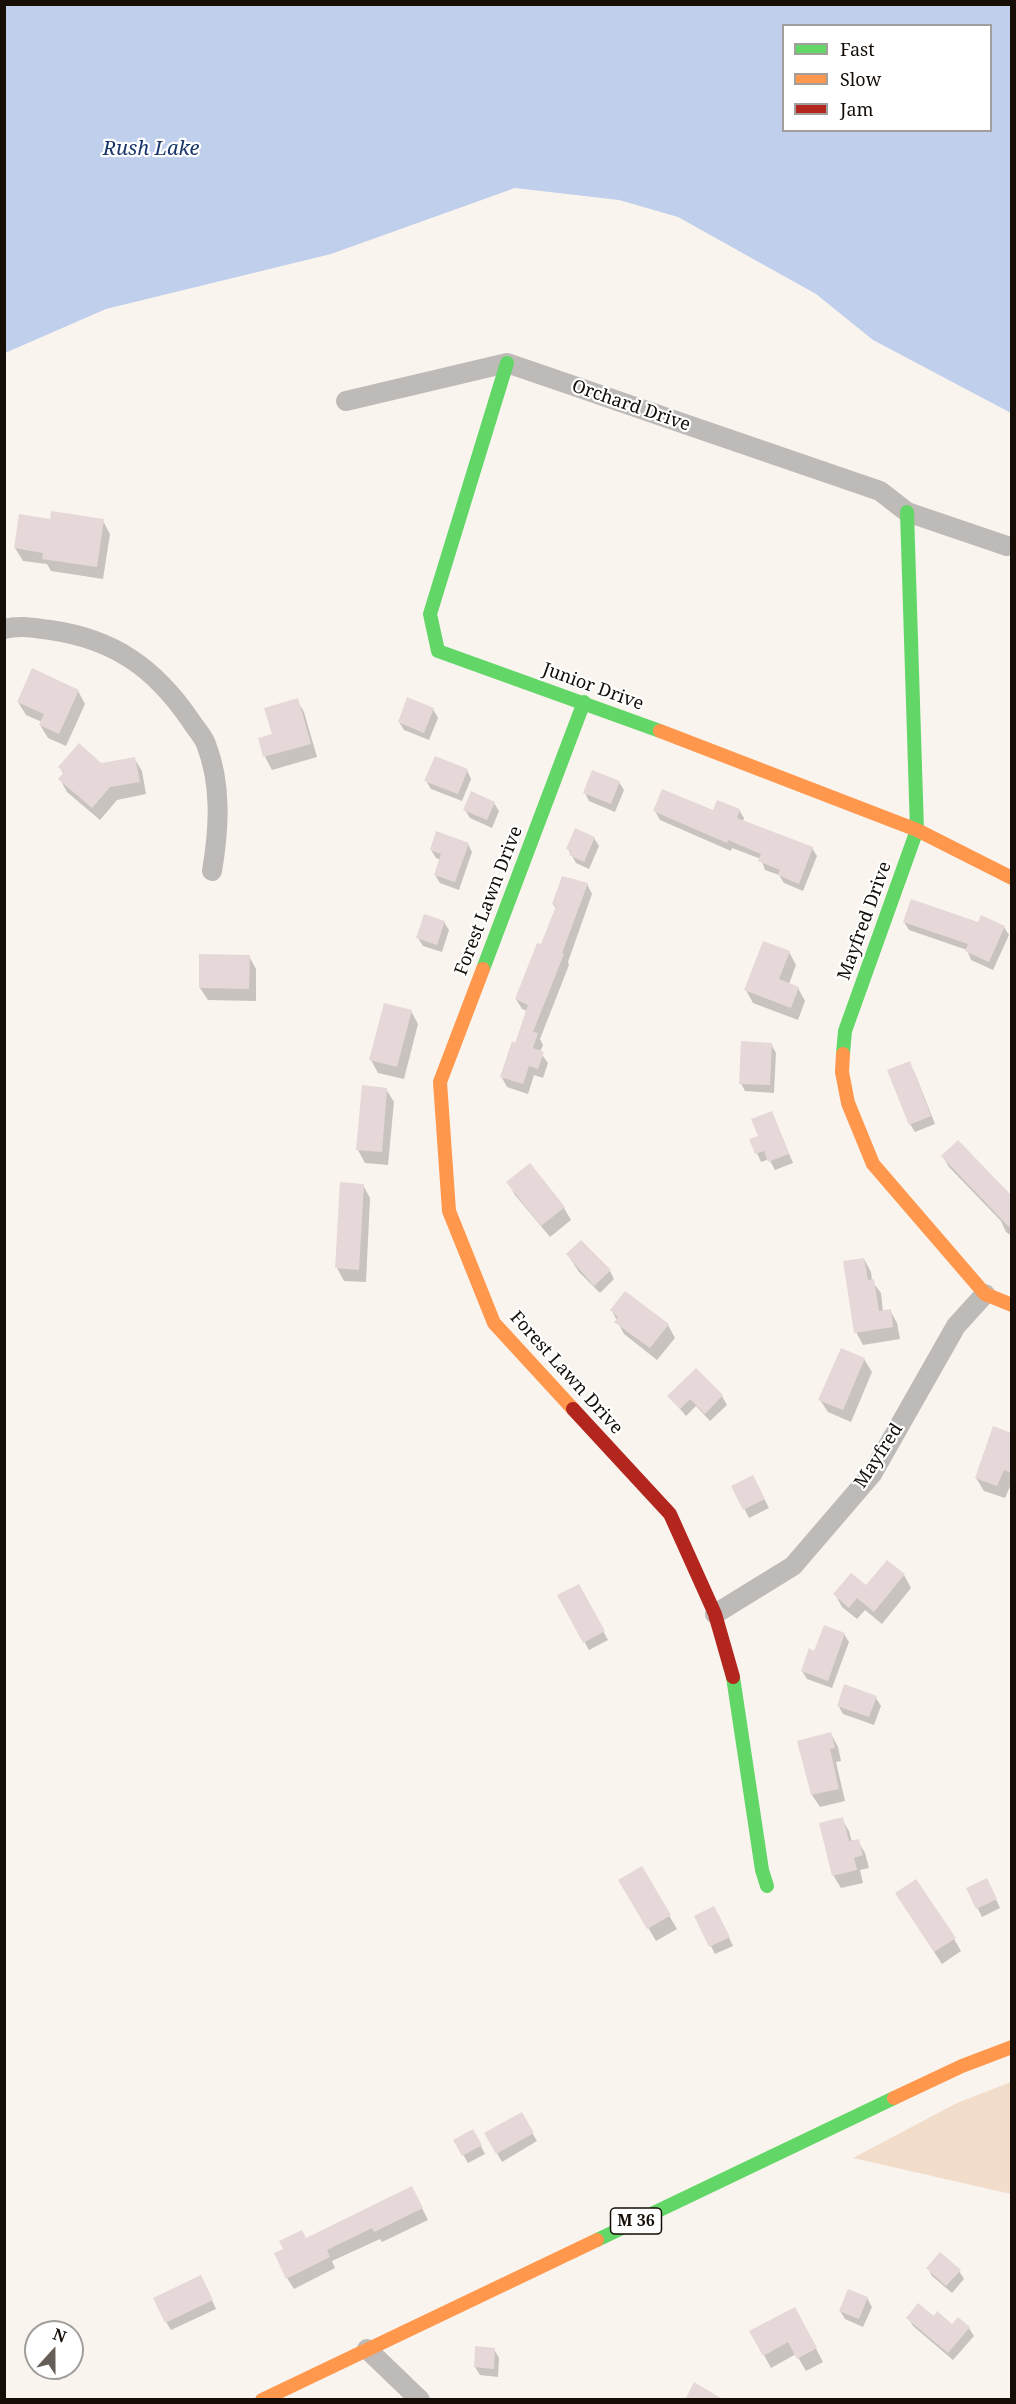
<!DOCTYPE html>
<style>
body{margin:0}
#map{position:relative;width:1016px;height:2404px;overflow:hidden;background:#faf4ef;font-family:"Noto Serif",serif}
canvas{display:block}
.frame{position:absolute;inset:0;border:6px solid #150d06;pointer-events:none}
.legend{position:absolute;left:782px;top:24px;width:210px;height:108px;box-sizing:border-box;background:#fff;border:2px solid #a19e9b;margin:0;padding:8px 10px;list-style:none;font-size:18px;color:#150d06}
.legend li{display:flex;align-items:center;gap:12px;height:30px}
.legend b{width:30px;border:2px solid #a19e9b}
.north{position:absolute;left:24px;top:2320px;width:60px;height:60px;box-sizing:border-box;background:#fff;border:2px solid #a19e9b;border-radius:50%;rotate:21deg;font-size:16px;font-weight:700;line-height:24px;text-align:center;color:#150d06}
.north::after{content:'';display:block;margin:auto;width:21px;height:27px;background:#655e58;clip-path:polygon(50% 0,100% 100%,50% 72%,0 100%)}
</style>
<div id="map">
<canvas width="1016" height="2404"></canvas>
<div class="frame"></div>
<ul class="legend">
<li><b style="height:8px;background:#63d668"></b>Fast</li>
<li><b style="height:8px;background:#ff974d"></b>Slow</li>
<li><b style="height:8px;background:#b3261e"></b>Jam</li>
</ul>
<div class="north">N</div>
</div>
<script>
const g = document.querySelector('canvas').getContext('2d');
g.lineJoin = 'round';
function fill(path, color) { g.fillStyle = color; g.fill(path, 'evenodd'); }
function trace(path, color, width, dash) { g.strokeStyle = color; g.lineWidth = width; g.lineCap = dash ? 'butt' : 'round'; g.setLineDash(dash || []); g.stroke(path); }
function write(font, color, halo, rows, align = 'center') {
  g.font = font + ' "Noto Serif",serif'; g.lineWidth = 4.5; g.setLineDash([]); g.textBaseline = 'middle'; g.strokeStyle = halo; g.fillStyle = color; for (const [text, x, y, turn = 0] of rows) {
    g.save(); g.translate(x, y); g.rotate((+turn || 0) * Math.PI / 180); g.textAlign = isNaN(turn) ? turn : align; if (halo) g.strokeText(text, 0, 0); g.fillText(text, 0, 0); g.restore();
  }
}
fill(new Path2D(`
 M1011,2082V2194L853,2158L957,2103Z`), '#f2dcca');
fill(new Path2D(`
 M5,4L1011,5V413L873,340L816,294L678,217L619,200L515,188L331,254L106,309L5,353ZM784,26H990V130H784Z`), '#c0cfec');
fill(new Path2D(`
 M103,521L110,534L103,579L51,571L47,564L23,561L15,548Z
 M78,691L85,704L66,746L48,738L40,725L42,722L26,715L18,702Z
 M297,700L304,712L317,757L272,770L265,757L260,739L274,735Z
 M433,709L438,718L429,740L404,730L399,722Z
 M134,758L142,771L146,794L117,800L100,820L67,792L60,779L64,775L60,767L101,764Z
 M467,770L471,779L462,801L431,789L426,781Z
 M619,782L624,790L615,812L589,801L585,793Z
 M494,803L499,811L492,828L470,818L465,810Z
 M739,810L744,818L743,821L812,848L817,856L803,891L784,883L779,875L765,870L761,859L732,848L731,851L660,820L655,811Z
 M594,838L599,846L589,869L576,863L568,849Z
 M468,844L472,852L459,890L440,883L435,875L441,860L436,858L431,850Z
 M569,878L587,884L592,894L568,962L569,965L540,1039L543,1045L540,1052L548,1063L543,1078L534,1075L528,1094L507,1087L501,1076L516,1045L527,1011L522,1009L516,999L542,946L556,909L553,904Z
 M444,922L449,930L442,952L423,946L418,938Z
 M904,922L1004,927L1009,935L993,970L971,960L967,950L909,930Z
 M789,952L796,965L789,984L798,988L805,1001L798,1020L753,1003L746,990Z
 M249,956L256,969V1001L208,1000L200,988Z
 M411,1011L418,1024L404,1079L378,1073L371,1060Z
 M771,1044L776,1053L774,1093L745,1091L741,1083Z
 M914,1071L935,1124L915,1132L910,1124Z
 M386,1089L394,1102L388,1165L365,1163L358,1150Z
 M772,1112L793,1163L775,1170L769,1159L761,1162L751,1140L760,1137Z
 M943,1157L1012,1198V1236L1006,1232L1001,1221L949,1167Z
 M508,1182L564,1208L571,1220L550,1237L515,1195Z
 M363,1185L370,1198L366,1282L344,1281L337,1268Z
 M568,1255L610,1271L614,1279L600,1293L579,1272Z
 M864,1259L871,1272L872,1281L881,1293L883,1312L890,1310L897,1323L900,1339L863,1345L856,1332Z
 M612,1311L668,1325L675,1338L657,1360L624,1334Z
 M864,1359L872,1372L851,1422L828,1412L820,1400Z
 M696,1370L722,1396L727,1405L710,1421L696,1406L686,1416L669,1396Z
 M994,1428L1012,1434V1482L1005,1498L984,1491L976,1478Z
 M757,1485L769,1508L749,1518L733,1486Z
 M904,1575L911,1588L882,1624L865,1610L857,1619L842,1607L835,1594L867,1588Z
 M578,1586L608,1640L589,1650L559,1596Z
 M844,1634L849,1642L832,1688L807,1679L802,1671L815,1652Z
 M876,1698L881,1706L874,1725L843,1714L838,1705Z
 M831,1734L838,1747L841,1761L836,1762L845,1801L820,1807L812,1795Z
 M842,1819L849,1831L852,1842L858,1841L865,1853L869,1868L860,1870L863,1883L841,1888L833,1875Z
 M641,1868L677,1929L656,1941L620,1880Z
 M991,1888L1000,1908L982,1917L968,1889Z
 M904,1906L954,1939L961,1951L942,1964Z
 M719,1916L733,1946L715,1954L696,1917Z
 M521,2114L537,2141L502,2162L486,2134Z
 M473,2131L485,2154L468,2163L455,2141Z
 M417,2198L428,2220L382,2242L380,2239L332,2261L335,2268L294,2289L287,2278L306,2239Z
 M928,2268L959,2271L964,2279L952,2293L932,2276Z
 M205,2285L216,2309L171,2330L166,2322Z
 M867,2298L872,2307L863,2327L845,2319L840,2311Z
 M908,2318H934L952,2326L969,2328L974,2336L953,2360L913,2326Z
 M802,2322L823,2362L806,2371L796,2354L771,2368L764,2355Z
 M494,2349L499,2358L498,2377L480,2375L475,2367Z`), '#0003');
fill(new Path2D(`
 M51,511L104,519L97,567L42,559L43,553L14,548L19,514L50,519Z
 M32,668L79,690L59,734L39,725L44,714L17,702Z
 M407,697L434,708L424,733L398,722Z
 M298,698L311,744L263,757L258,738L272,734L264,708Z
 M79,743L101,763L135,757L140,782L110,787L92,808L58,779L64,772L58,767Z
 M435,756L468,769L458,794L424,781Z
 M592,770L620,781L611,804L583,793Z
 M662,789L713,810L717,800L740,809L737,818L813,847L799,884L778,875L780,870L758,861L761,854L728,840L727,843L653,811Z
 M471,791L495,802L487,820L463,810Z
 M575,828L595,837L584,862L569,855L571,851L566,849Z
 M436,831L469,843L455,882L434,875L441,854L430,850Z
 M562,876L588,883L562,953L564,954L533,1032L538,1033L533,1048L544,1052L538,1069L529,1066L523,1084L500,1077L512,1041L515,1043L528,1005L515,999L537,943L541,944L556,906L552,904Z
 M911,899L978,922L981,915L1005,926L989,962L965,951L968,944L903,922Z
 M424,914L445,921L437,945L416,938Z
 M763,941L790,951L779,979L799,987L791,1008L744,990Z
 M199,954L250,955L249,989L199,988Z
 M384,1003L412,1010L397,1067L369,1060Z
 M741,1041L772,1043L770,1085L739,1084Z
 M910,1061L931,1116L909,1125L887,1070Z
 M362,1085L387,1088L382,1152L356,1150Z
 M772,1111L789,1154L768,1162L764,1151L755,1154L749,1139L758,1136L751,1119Z
 M958,1140L1011,1195V1229L941,1156Z
 M530,1163L565,1207L541,1226L506,1182Z
 M340,1182L364,1184L359,1270L335,1268Z
 M581,1240L611,1270L594,1286L566,1254Z
 M864,1258L868,1280L874,1279L879,1311L891,1309L893,1327L854,1333L843,1261Z
 M625,1291L669,1324L650,1348L614,1322L618,1317L610,1310Z
 M841,1348L865,1358L843,1410L818,1400Z
 M696,1368L723,1395L705,1414L690,1399L680,1409L667,1396Z
 M993,1426L1011,1433V1473L1004,1470L997,1486L975,1478Z
 M753,1475L765,1499L743,1510L731,1486Z
 M887,1560L905,1574L874,1612L857,1598L849,1608L833,1594L851,1573L866,1585Z
 M579,1584L605,1631L583,1643L557,1595Z
 M824,1625L845,1633L828,1681L801,1671L809,1648L814,1651Z
 M844,1684L877,1696L869,1717L837,1706Z
 M831,1732L835,1748L830,1749L839,1789L811,1795L797,1741Z
 M843,1817L849,1841L859,1839L863,1855L854,1858L857,1870L832,1876L819,1823Z
 M642,1866L671,1915L647,1929L618,1880Z
 M987,1878L997,1899L976,1909L966,1888Z
 M916,1879L956,1938L934,1952L895,1893Z
 M714,1906L730,1937L709,1947L694,1916Z
 M522,2112L534,2133L496,2154L484,2133Z
 M473,2129L482,2145L462,2156L453,2140Z
 M412,2186L423,2208L374,2232L372,2228L327,2250L330,2257L286,2279L274,2253L283,2249L279,2241L302,2230L306,2238Z
 M940,2252L961,2270L946,2286L926,2268Z
 M201,2275L213,2300L165,2323L153,2298Z
 M848,2289L868,2297L859,2319L839,2311Z
 M918,2303L934,2316L937,2311L952,2324L958,2317L970,2327L948,2353L906,2318Z
 M795,2307L817,2348L797,2359L788,2342L763,2356L749,2331Z
 M475,2346L495,2348L494,2369L474,2367Z
 M694,2382L724,2400H685Z`), '#e6d8d9');
trace(new Path2D(`
 M346,401L507,363L880,491L907,512L1007,546
 M4,629C20,625 34,628 50,630C114,639 155,668 191,721C196,729 203,736 206,744C222,785 219,829 212,871
 M715,1614L793,1566L872,1474L956,1326L985,1294
 M367,2349L420,2400`), '#bebab8', 20);
trace(new Path2D(`
 M507,363L430,614L438,651L660,731
 M483,969L584,702
 M843,1054L845,1031L917,830L907,512
 M733,1677L762,1870L767,1886
 M597,2240L894,2098`), '#63d668', 14);
trace(new Path2D(`
 M660,731L917,830L1012,878
 M483,969L440,1082L449,1211L494,1323L573,1409
 M843,1054L842,1072L848,1103L873,1164L985,1294L1012,1305
 M894,2098L962,2066L1012,2047
 M262,2400L597,2240`), '#ff974d', 14);
trace(new Path2D(`
 M573,1409L670,1514L715,1614L733,1677`), '#b3261e', 14);
for (const [x, y, w] of [
 [636,2221,51]
]) { const box = new Path2D(); box.roundRect(x - w / 2, y - 13, w, 26, 4.5); g.fillStyle = '#fff'; g.fill(box); trace(box, '#150d06', 1.5); }
write('bold 16px', '#150d06', null, [
 ["M 36",636,2221]
]);
write('18px', '#150d06', '#fff', [
 ["Orchard Drive",631,406,19],
 ["Junior Drive",593,687,20],
 ["Forest Lawn Drive",489,901,-69],
 ["Mayfred Drive",865,921,-70],
 ["Forest Lawn Drive",566,1373,48],
 ["Mayfred",879,1456,-57]
]);
write('italic 20px', '#193569', '#fff', [
 ["Rush Lake",151,149]
]);
</script>
